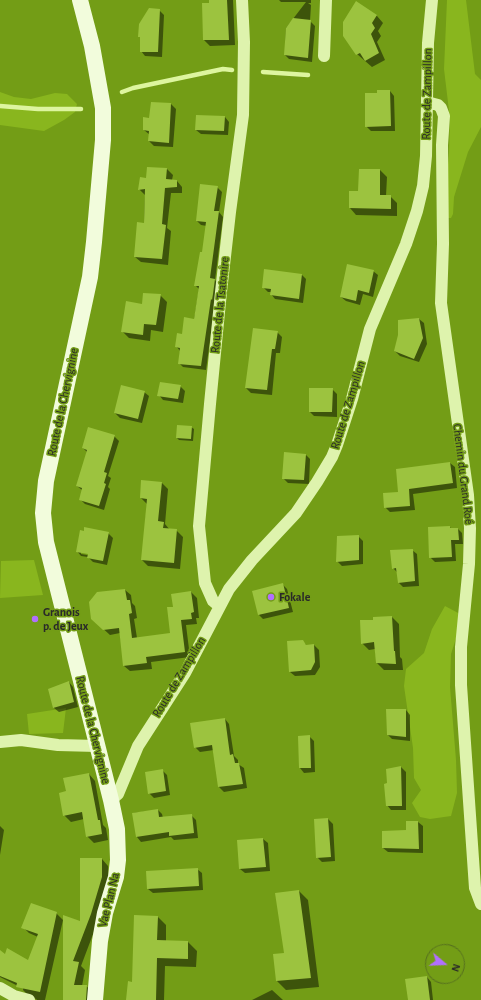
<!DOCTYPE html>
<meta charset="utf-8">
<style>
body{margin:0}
#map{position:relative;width:481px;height:1000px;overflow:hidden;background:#739d16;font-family:"Alegreya Sans",sans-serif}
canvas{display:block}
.north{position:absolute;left:425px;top:944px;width:40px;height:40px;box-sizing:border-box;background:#739d16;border:1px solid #556f1e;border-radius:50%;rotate:109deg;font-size:11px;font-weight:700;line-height:16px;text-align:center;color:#292929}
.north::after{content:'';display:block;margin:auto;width:14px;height:18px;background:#b16fff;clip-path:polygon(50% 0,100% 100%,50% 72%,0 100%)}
</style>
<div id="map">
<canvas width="481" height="1000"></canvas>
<div class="north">N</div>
</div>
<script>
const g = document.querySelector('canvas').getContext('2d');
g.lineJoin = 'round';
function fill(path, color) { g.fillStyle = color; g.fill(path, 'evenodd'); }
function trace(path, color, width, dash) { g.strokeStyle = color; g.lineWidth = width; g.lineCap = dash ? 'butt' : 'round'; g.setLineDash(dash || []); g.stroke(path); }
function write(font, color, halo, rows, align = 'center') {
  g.font = font + ' "Alegreya Sans",sans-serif'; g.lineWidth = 3; g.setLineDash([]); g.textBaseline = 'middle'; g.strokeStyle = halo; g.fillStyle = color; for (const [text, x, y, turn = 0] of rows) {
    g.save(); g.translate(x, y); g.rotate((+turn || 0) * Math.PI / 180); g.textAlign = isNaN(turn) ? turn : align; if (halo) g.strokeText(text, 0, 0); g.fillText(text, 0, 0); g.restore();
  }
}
fill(new Path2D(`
 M447,0H466L475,74L481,80V127L468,152L454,197L453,214L451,218H448L446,186L449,153L450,119L444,69Z
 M0,92L14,97L31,99L55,93L67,94L77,104L75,112L64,120L44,131L0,125Z
 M34,560L43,595L0,598L1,561Z
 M445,606L460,614L459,629L451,654L450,687L456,760L457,793L451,816L430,819L420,817L412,803L421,790L414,778L413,748L404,686L406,669L424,653L432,629Z
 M66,708L63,733L29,734L27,714Z`), '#89b61e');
fill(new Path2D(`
 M210,0H233L235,45L210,46L204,40L203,4H210Z
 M279,0H311V3H308L311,5L310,21L315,26L312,62L289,59L285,55L286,28L306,2H281Z
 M356,3L377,16L383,23L378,31L381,36L377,42L385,60L372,67L357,54Z
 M159,10L164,15L162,57L145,56L141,51Z
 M390,91L394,96L395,131H371L366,126L378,94Z
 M152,103L171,104L176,109L173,147L154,146L149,141L150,135L144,130L150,119Z
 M197,116L225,117L229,122L228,135L201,134L196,130Z
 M167,169L173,175L172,180L177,181L182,187V193H171L167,228L171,231L168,265L141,262L135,257L144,224L145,195L139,189L147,179Z
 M380,170L387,177L386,196H390L397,203V216L356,215L350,208L359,192Z
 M217,187L222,192L219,212L223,217L215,280L219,284L215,303L206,370L183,367L179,363L180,351L177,347L194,320L199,289L195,285L203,253L207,226L201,225L197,221Z
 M373,271L378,275L373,297L363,294L360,305L346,301L341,297Z
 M302,275L306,279L303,303L275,299L271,294V292H268L263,287Z
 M160,295L167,302L163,332L151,330L150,341L129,338L122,331Z
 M419,319L424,323L427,344L419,362L400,356L395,351Z
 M277,332L282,337L280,353H276L272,395L251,393L246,388Z
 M180,386L185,391L183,403L163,400L159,395Z
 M332,389L337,394V417L314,416L310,412Z
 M144,392L149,396L142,423L120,418L115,413Z
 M191,427L194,429L193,441L179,440L177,438Z
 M114,436L119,441L108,476L111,478L108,487L110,489L104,510L85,504L80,499L82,490L77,486L87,452L83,448Z
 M306,455L310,459L309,484L288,483L283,478Z
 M450,463L455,467L457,488L413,494L415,510L390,512L385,507L399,493Z
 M161,482L168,489L165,524L170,530H176L183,537L180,569L148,566L142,560L147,504L141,498Z
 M450,527L451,529H458L462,533L463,544H455L456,561L435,562L430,557Z
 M108,533L113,538L107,565L93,562L88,557L81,556L77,551ZM81,552L93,554V556L81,554Z
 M358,536L363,541V564L342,566L337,561Z
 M412,550L417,554L419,586L403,587L399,583L398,573L393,568Z
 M283,585L287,589L293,612L263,619L259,615Z
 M125,590L131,595L132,603L135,606L137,618L134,619L137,638L171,634L191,592L197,598L199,618H196L197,624L186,625L190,657L151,662L152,669L130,671L124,666L120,633L110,635L98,624Z
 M392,617L399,624L400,657L402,659L403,670H384L377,663L375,649L369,650L362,643L374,621Z
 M302,641L307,646L314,645L319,650L320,667L315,675L295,676L290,672Z
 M69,682L73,687L78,707L59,712L54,708L49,690Z
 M406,710L410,715V741L392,739L388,735Z
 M225,719L229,724L234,756L238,760V764L244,768L247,788L224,792L219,787L214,750L200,752L195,747Z
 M309,736L314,741L315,772L304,773L300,768Z
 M401,767L406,772V810H391L387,805L388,784Z
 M162,770L167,775L170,795L154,798L149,793Z
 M89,774L95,781L103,825L106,828L108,840L94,843L87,836L84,819L71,822L64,815L67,792Z
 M158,810L162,814L163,818L191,815L196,820L198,838L174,840L171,837L141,842L137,837L133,813Z
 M328,819L333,824L335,861L322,862L317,857Z
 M407,822H418L423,826V853L388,852L383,848L407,831Z
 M0,826L4,830L0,855Z
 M263,839L268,843L270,871L245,873L240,869Z
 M102,859L108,866L109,885L98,921L81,966L85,970L82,986H86L93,992L92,1000H64L81,922Z
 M197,869L202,873L203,890L153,893L148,889Z
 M299,891L308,900L319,987L286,990L277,981L274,955L285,954Z
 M56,913L63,920L45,1000H37L36,999L29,996L23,990L25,976L18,986L0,977V952L5,956L29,962L38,937L29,933L23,927Z
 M158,917L166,925V942H188L197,951L196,967L165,966L164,1000H127Z
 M427,977L431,982L433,1000H409Z
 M272,990L283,1000H251H252Z`), '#0007');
trace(new Path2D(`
 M263,72L308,75
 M122,92L133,88L223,69L232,70
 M0,106L38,109H81`), '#ddf59f', 4.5);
fill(new Path2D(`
 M209,0H227L229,40H203L202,3H209Z
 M356,1L377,15L372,23L375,28L371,34L379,53L365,61L360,53L356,55L343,36V22Z
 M149,8L160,9L158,52H140V37H138L139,24Z
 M293,18L311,20L308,58L284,55L286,28Z
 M377,90H390L391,126L365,127V93H377Z
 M151,102L171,103L169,143L148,141L149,131L143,130V117L149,118Z
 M196,115L225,116L224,131L195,130Z
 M147,167L167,168L166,179L177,180V187L165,188L162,224L166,225L162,259L134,257L137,222L144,223L145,189L138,190L140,177L146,178Z
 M359,169H380V195H391V209L349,208V191H358Z
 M200,184L218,186L214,211H219L210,278L215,279L213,294L212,300L211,299L201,366L178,364L180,348L175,347L177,333L182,334L184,317L194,319L199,286H194L200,252H202L206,222L196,221Z
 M347,264L374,270L369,293L358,290L356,301L340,297Z
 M264,269L302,274L299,299L270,295L271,289L262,288Z
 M143,293L161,294L156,325L144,324L143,335L121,332L126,301L142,304Z
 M419,318L423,338L414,359L394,351L398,335V320Z
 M253,328L278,331L275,349H272L267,390L245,388Z
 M160,382L181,385L178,399L157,396Z
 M121,385L145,391L138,419L114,413Z
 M309,388H333L332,412H309Z
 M177,425L192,426L191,439L176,438Z
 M88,427L115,435L104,472L107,473L104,483L106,484L99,506L79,500L82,488L76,486L87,450L82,448Z
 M284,452L306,454L304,480L282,479Z
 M450,462L453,483L409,489L410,506L384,508L383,493L398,492L396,469Z
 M141,480L162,482L158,521L164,522L163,528L177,529L174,563L141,560L147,499L140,498Z
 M450,526V528H458L459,540H451L452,557L429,558L428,527Z
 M84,527L109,532L103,561L87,558L88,554L76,552L80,530L84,531Z
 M359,535V560L336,562L337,536Z
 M413,549L415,581L398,583L396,568L392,569L390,550Z
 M283,583L289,608L258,615L252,591Z
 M125,589L127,600H130L132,613L129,614L132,638L170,633L167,607H173L171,594L191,591L194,612L191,613L192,619L181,620L185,652L146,657L147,663L123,666L119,628L103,630L91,619L89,602L97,592Z
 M392,616L394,651H395L396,664L376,663L374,642L361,644L360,620H373V617Z
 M303,640L306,645L314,644L315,662L311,670L289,672L287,641Z
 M69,681L74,702L53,708L48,689Z
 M386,709H406V737L387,735Z
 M225,718L230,755L233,754L235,763H239L243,784L218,787L212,745L194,748L190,723Z
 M310,735L311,768H299L298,736Z
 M401,766L402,806H386L384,784L387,783L386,769Z
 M163,769L166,791L148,794L145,772Z
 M89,773L98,820H100L102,834L86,837L82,812L63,816L59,793L66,791L63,778Z
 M158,809L159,817L192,814L194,833L169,836V832L136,837L132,813Z
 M328,818L331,857L316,858L314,819Z
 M406,821H418L419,849L382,848V831L406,830Z
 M263,838L266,867L239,869L237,840Z
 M80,858H102V877L91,914L73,961L79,962L74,985H87L86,1000H63V915L80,921Z
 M198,868L199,886L147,889L146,871Z
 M299,890L311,978L276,981L273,954L284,953L275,893Z
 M31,903L57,912L40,992L16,987L17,983L0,976V950L5,954L7,948L28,960L38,934L21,928Z
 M134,915L158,916L157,940L188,941V959L157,958L156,1000H126L128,981L132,982Z
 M427,976L430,1000H408L405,979Z`), '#9cc33f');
trace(new Path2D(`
 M324,56L326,0
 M427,102L438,105L441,108L444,116L442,145L443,244L441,303L468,495L470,528L469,564L461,647V685L475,888L481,904
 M219,606L213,601L205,583L199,526L210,404L221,292L230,212L243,115L244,42L242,0
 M0,742L21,740L58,745L97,746
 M111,800L118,794L138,746L185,673L229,589L252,560L296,513L317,482L332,457L337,445L352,399L370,329L406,244L417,211L423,186L426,156L428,43L432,0
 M0,988L14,996L29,1000`), '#def3ad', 12);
trace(new Path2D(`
 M80,0L92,46L103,108V140L94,242L90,277L46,481L43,513L46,542L111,800L117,829L118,860L116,877L105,913L100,941L95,1000`), '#f2fcdc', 16);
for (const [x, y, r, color] of [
 [271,597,4,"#b16fff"],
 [35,619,4,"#b16fff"]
]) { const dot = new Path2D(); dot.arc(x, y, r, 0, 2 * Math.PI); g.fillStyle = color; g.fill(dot); trace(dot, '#739d16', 1.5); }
write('12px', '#292929', '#739d16', [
 ["Route de Zampillon",427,94,-89],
 ["Route de la Tsatonire",220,305,-84],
 ["Route de la Chervignine",63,402,-78],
 ["Route de Zampillon",348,405,-73],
 ["Chemin du Grand Roé",463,474,83],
 ["Route de Zampillon",179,677,-59],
 ["Route de la Chervignine",93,730,76],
 ["Vae Plan Na",109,900,-76]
]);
write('bold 12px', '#292929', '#739d16', [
 ["Fokale",279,597],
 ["Granois",43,612],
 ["p. de Jeux",43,626]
], 'left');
</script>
